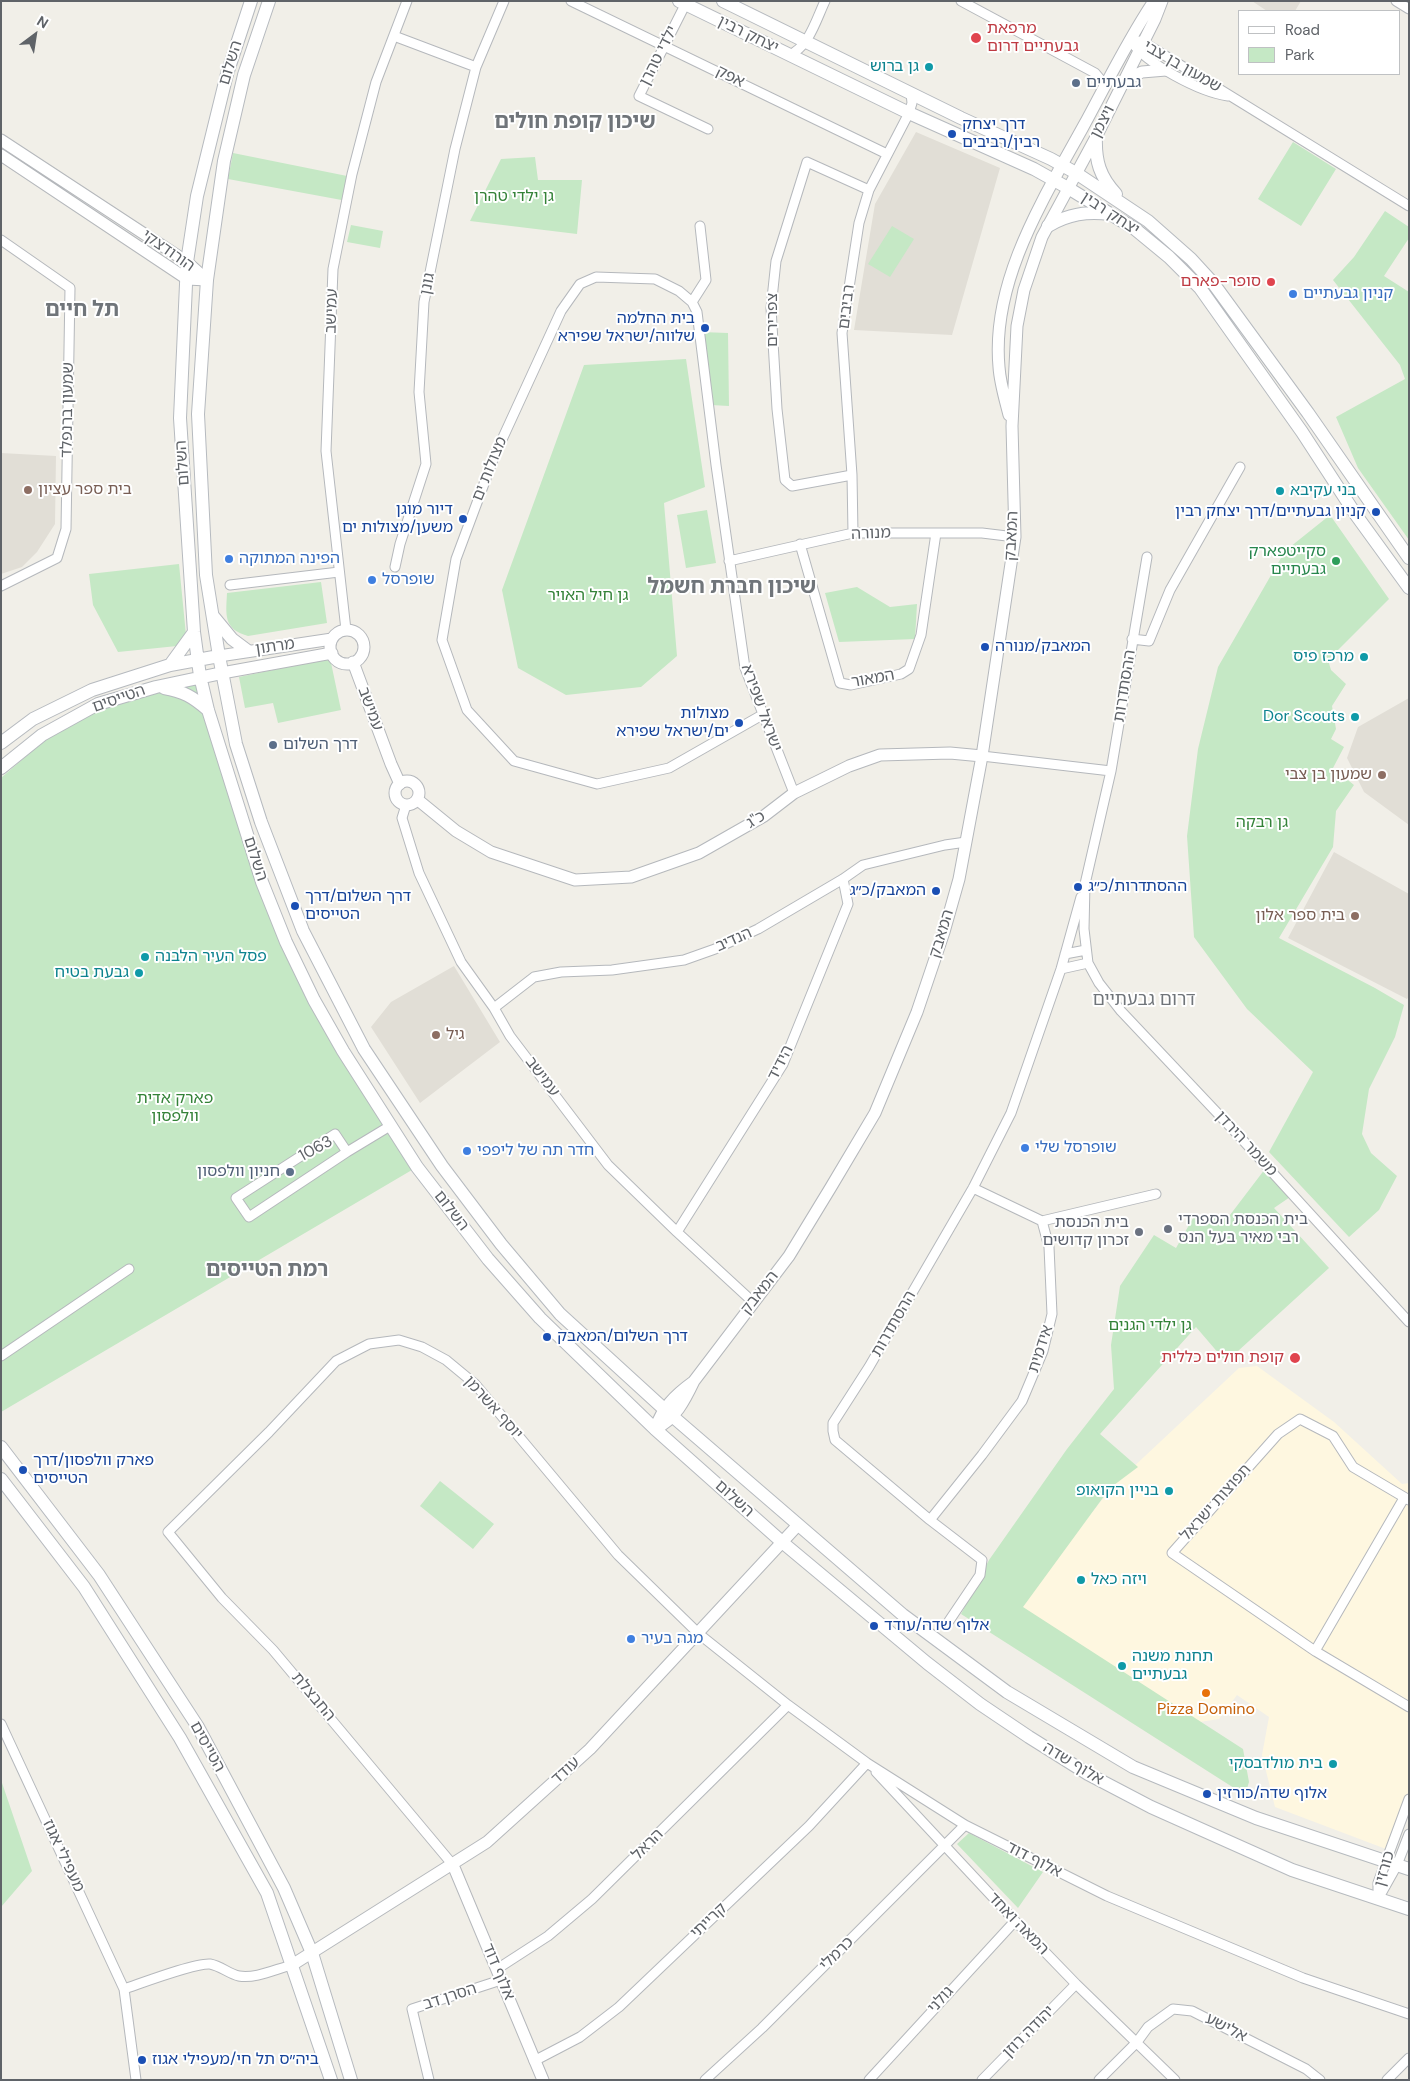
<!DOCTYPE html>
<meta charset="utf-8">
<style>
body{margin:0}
#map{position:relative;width:1410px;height:2081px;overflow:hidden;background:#f1efe8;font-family:"DM Sans",sans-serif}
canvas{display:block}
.frame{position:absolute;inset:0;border:2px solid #5f6368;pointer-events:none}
.legend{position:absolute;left:1238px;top:10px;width:162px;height:65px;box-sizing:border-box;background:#fff;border:1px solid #bfc1c3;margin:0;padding:6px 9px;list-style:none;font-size:15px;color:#5f6368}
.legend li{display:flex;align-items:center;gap:10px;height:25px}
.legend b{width:25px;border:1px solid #bfc1c3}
.north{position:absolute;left:10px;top:10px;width:50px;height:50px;-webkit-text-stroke:4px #fff;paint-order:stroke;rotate:31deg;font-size:14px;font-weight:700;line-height:20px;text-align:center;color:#5f6368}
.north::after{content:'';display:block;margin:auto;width:18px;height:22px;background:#5f6368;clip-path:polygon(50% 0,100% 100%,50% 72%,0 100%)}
</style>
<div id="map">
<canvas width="1410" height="2081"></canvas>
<div class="frame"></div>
<ul class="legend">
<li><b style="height:6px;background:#fff"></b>Road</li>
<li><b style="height:14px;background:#c5e8c5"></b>Park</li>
</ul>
<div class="north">N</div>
</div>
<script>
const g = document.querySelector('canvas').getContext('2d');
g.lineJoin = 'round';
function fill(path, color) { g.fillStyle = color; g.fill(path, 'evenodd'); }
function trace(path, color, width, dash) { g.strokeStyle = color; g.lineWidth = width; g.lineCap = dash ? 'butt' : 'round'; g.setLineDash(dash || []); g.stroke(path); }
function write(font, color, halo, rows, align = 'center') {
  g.font = font + ' "DM Sans","Noto Sans Hebrew",sans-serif'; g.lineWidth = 4; g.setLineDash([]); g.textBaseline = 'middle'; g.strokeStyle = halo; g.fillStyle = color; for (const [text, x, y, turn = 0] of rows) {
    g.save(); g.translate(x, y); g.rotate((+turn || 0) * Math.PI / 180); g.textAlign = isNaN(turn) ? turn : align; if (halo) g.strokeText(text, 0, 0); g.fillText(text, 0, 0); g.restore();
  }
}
fill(new Path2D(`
 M1257,1366L1334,1422L1402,1484L1409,1483V1790L1386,1849L1275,1807L1262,1755L1269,1717L1237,1695L1219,1719L1187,1724L1012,1613L1113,1486L1239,1368Z`), '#fef7e0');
fill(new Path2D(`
 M1252,1H1301L1295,11H1267Z
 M916,132L1000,168L952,335L854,330L875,204Z
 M1,453L56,456L55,524L37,552L22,567L1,574Z
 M1409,698V825L1364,792L1347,758L1358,727Z
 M1334,852L1409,894V996L1407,999L1288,938Z
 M454,966L500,1042L420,1103L371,1027L391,1002Z`), '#e1ded6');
fill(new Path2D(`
 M1293,142L1336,169L1301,226L1258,199Z
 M233,153L352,177L347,201L228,179Z
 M535,157L538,180H582L577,234L470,221L501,159Z
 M1385,211L1409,227V238L1384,276L1409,292V540L1358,468L1336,417L1405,379L1400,365L1333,280L1354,257Z
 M351,225L383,231L380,248L347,242Z
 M892,226L914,239L890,277L868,264Z
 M701,332L728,333L729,406L711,405Z
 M686,359L705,487L664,503L677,656L641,687L566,695L518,668L502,590L584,365Z
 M707,510L716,563L686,568L677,515Z
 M1330,515L1389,599L1328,660L1331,670L1346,684L1332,706L1336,729L1331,739L1344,747L1333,768L1354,785L1336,811L1333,847L1279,938L1375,988L1404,1005L1395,1037L1369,1089L1362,1134L1371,1153L1397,1176L1379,1210L1349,1237L1269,1152L1313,1072L1247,1009L1194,937L1187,836L1198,749L1218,667L1285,551Z
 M179,564L187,645L118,652L93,605L89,574Z
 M321,582L327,623L248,636C223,629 226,615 227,593Z
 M857,587L890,607L917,604L915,639L839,642L825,593Z
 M330,658L341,710L278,723L273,703L245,708L239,677Z
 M200,676L286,942L417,1167L1,1412V778L47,738L98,704Z
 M1265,1169L1293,1195L1274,1208L1329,1268L1226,1362L1196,1327L1100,1434L1138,1467L1110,1488L1023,1607L1243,1749L1249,1782L1245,1795L961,1614L989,1560L1067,1449L1114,1389L1111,1345L1120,1286L1154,1235L1176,1248L1193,1218L1230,1215Z
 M440,1481L494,1524L473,1549L420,1506Z
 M1,1780L32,1871L1,1907Z
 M969,1833L1043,1872L1018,1908L957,1844Z`), '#c5e8c5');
const minor = new Path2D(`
 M571,1L887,154
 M687,1L639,96L708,129
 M961,1L1095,73L1105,85
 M1396,1L1409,9
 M394,36L476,67
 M1130,40C1146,64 1200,92 1228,96
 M1138,41L1143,42L1409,206
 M789,55C809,47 816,20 825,1
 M1,240L70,288L66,529L57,558L1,586
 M692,302L706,280L700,226
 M852,475L792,486L785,480L777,409L771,308L776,261L807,162L869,190
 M853,533L852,475L842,333L859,223L869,190L909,113L912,103L911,93
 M800,544L840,683L851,685L901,674L909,669L921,635L936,533
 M1147,557L1111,771L1085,884L1084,929L1088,963L1099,983L1121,1011L1239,1136L1409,1322
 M729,561L853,533H982L1015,537
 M395,567L400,544L426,464L419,392L424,302L455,149L476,67L504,1
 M230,585L339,572
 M346,630L326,451L333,269L352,174L376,82L407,1
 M1132,639L1149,641L1170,590L1240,467
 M762,715L669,768L597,784L514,761L467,710L442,640L456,559L494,457L561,311L580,284L596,277L655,279L679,291L692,302L697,312L716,465L745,668L794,793
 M982,756L1111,771
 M406,805L402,818L419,873L461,962L494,1008L510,1036L608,1165L677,1232L753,1302
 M1065,954L1086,950
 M1061,969L1088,963
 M494,1008L534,977L561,972L612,970L684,960L715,949L758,929L843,879L863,865L945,845L966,842
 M347,1152L249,1217L236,1198L335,1134L347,1152L390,1126
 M1042,1221L1156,1194
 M677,1232L783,1064L848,904L843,879
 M1,1356L129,1269
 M1409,1500L1353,1467L1333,1436L1300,1419L1278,1434L1172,1553L1315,1651L1409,1707
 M930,1520L982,1455L1022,1401L1043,1351L1052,1314L1049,1247L1042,1221L973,1188
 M949,1621L980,1575L982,1560L930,1520L835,1440L833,1431V1423L869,1367L973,1188L1011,1113L1061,969L1081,897
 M1315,1651L1404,1498
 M1,1724L124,1989L136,2080
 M876,1772L1015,1921L1076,1984L1175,2080
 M453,1865L273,1650L222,1598L168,1532L269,1432L336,1361L369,1344L399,1340L422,1347L446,1360L475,1384L618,1555L699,1634L788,1705L867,1763L965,1825L1107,1896L1303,1978L1409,2014
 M1378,1899V1883L1409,1799
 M1378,1899L1397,1865L1409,1834
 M497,1969L548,1936L592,1899L788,1705
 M124,1989C142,1983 194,1963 210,1964C221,1966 229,1974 239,1976C255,1979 276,1969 292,1965
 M534,2061L580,2037L619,2007L809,1826L867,1763
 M429,2080L412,2009L501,1980
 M705,2080L762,2028L965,1825
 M869,2080L1015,1921
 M982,2080L1076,1984
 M1099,2080L1137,2042L1148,2027L1173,2009L1192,2011L1306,2069L1320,2080
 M1387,2080L1409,2058`);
const tertiary = new Path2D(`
 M1123,81L1142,72L1166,70
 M1,140L187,262L207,280
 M1,155L187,279L207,280
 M1009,415C1005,399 1000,383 999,367C991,281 1044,198 1083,127C1106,85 1127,41 1154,1
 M330 647a17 17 0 1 1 34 0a17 17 0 1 1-34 0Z
 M219,656L332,639
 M353,662L391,764L400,784
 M222,673L332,653
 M395 793a12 12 0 1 1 24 0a12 12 0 1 1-24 0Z
 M418,800L456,831L491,852L575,880L631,877L699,853L764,816L794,793L849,766L880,755L950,753L982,756
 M655,1429C675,1420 685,1400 694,1381L789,1256L831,1187L875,1113L917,1012L944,932L959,879L982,756L1015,537L1012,426L1017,326L1024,290L1042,237L1096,137L1155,19L1162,1
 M655,1429C662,1408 675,1395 693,1382
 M453,1865L543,2080
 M292,1965L487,1842L590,1749L798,1525`);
const secondary = new Path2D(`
 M251,1L227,74L197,196L187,262L180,418L194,632L200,676L208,710L262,882L286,942L314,1000L343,1051L417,1167L488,1259L540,1318L655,1429L782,1542L927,1663L980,1704L1029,1737L1088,1774L1151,1807L1292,1870L1409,1909
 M269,1L244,75L224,161L207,280L198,414L206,575L219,656L236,744L261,822L303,931L364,1049L442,1166L501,1244L560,1314L664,1409L903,1615L1007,1692L1133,1767L1256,1818L1409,1869
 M679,1L909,113L1034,169L1068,188L1135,229L1169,257L1200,288L1302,432L1356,515L1409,588
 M723,1L961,118L1051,159L1076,173L1148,221L1191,259L1213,283L1308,413L1409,558
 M1096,137C1095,161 1100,177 1116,194
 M1048,226C1068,214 1087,211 1110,214
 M213,616L232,639L248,651
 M170,665L194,632
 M164,688C183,691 193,697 208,710
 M1,743L33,719L92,690L170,665L219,656
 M1,768L42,735L98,704L156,687L222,673
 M1,1447L99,1575L198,1727L284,1888L312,1953L351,2080
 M1,1479L84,1587L180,1738L267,1893L331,2080`);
trace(minor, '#b5b8bc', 11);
trace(tertiary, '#b5b8bc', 13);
trace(secondary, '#b6babf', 14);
trace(minor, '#fff', 9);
trace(tertiary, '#fff', 11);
trace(secondary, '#fff', 12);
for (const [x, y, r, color] of [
 [976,38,6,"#e0444e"],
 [929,67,5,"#0f9aa8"],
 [1076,83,5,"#5c6f8a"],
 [952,134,5,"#1a4fb4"],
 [1271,282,5,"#e0444e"],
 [1293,294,5,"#3f7fe0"],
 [705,328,5,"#1a4fb4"],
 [28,490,5,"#8d6e63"],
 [1280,491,5,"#0f9aa8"],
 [1376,512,5,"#1a4fb4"],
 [463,519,5,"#1a4fb4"],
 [229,559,5,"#3f7fe0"],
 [1336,561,5,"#2e9e5b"],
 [372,580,5,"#3f7fe0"],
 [985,647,5,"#1a4fb4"],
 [1364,657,5,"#0f9aa8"],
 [1355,717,5,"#0f9aa8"],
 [739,723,5,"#1a4fb4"],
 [273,745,5,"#5c6f8a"],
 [1382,775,5,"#8d6e63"],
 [1078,887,5,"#1a4fb4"],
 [936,891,5,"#1a4fb4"],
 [295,906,5,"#1a4fb4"],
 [1355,916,5,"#8d6e63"],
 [145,957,5,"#0f9aa8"],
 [139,973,5,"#0f9aa8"],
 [436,1035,5,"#8d6e63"],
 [1025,1148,5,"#3f7fe0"],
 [467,1151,5,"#3f7fe0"],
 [290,1172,5,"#5c6f8a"],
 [1168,1229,5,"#6b7280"],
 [1139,1232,5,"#6b7280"],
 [547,1337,5,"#1a4fb4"],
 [1295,1358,6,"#e0444e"],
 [23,1470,5,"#1a4fb4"],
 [1169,1491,5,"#0f9aa8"],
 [1081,1580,5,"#0f9aa8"],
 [874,1626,5,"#1a4fb4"],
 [631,1639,5,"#3f7fe0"],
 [1122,1666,5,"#0f9aa8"],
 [1206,1693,5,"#e8710a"],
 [1333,1764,5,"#0f9aa8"],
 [1207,1794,5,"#1a4fb4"],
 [142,2060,5,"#1a4fb4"]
]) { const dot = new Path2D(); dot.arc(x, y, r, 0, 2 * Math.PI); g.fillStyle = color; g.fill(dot); trace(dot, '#fff', 2); }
write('16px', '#be3a42', '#fff', [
 ["מרפאת",987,29,"left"],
 ["גבעתיים דרום",987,47,"left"],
 ["סופר-פארם",1261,282],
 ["קופת חולים כללית",1284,1358]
], 'right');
write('16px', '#5f6368', '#fff', [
 ["יצחק רבין",748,35,26],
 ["ילדי טהרן",659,56,-63],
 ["השלום",231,63,-73],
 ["שמעון בן צבי",1182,67,30],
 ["אפק",730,77,26],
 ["ויצמן",1103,122,-63],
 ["יצחק רבין",1110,214,33],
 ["הורודצקי",168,251,35],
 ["גונן",428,284,-79],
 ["רביבים",847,307,-83],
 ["עמישב",332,311,-88],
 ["צפרירים",773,320,-90],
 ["שמעון ברנפלד",68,410,-89],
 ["השלום",183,463,-94],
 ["מצולות ים",490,469,-68],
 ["מנורה",871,534,-2],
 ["המאבק",1012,536,-87],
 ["מרתון",275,647,-8],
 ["המאור",873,679,-10],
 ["ההסתדרות",1125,686,-81],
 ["הטייסים",119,699,-19],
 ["ישראל שפירא",761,708,70],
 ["עמישב",370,709,70],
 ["כ\"ג",756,820,-32],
 ["השלום",255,859,72],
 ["המאבק",942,934,-73],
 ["הנדיב",734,940,-24],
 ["הידיד",781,1063,-63],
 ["עמישב",542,1077,53],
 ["משמר הירדן",1246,1144,47],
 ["1063",316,1149,-29],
 ["השלום",451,1211,52],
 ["המאבק",760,1293,-52],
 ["ההסתדרות",894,1324,-60],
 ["אידמית",1041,1349,-72],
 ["יוסף אשרמן",493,1408,48],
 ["השלום",734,1499,42],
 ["תפוצות ישראל",1216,1503,-48],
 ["החבצלת",313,1697,50],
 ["הטייסים",207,1747,61],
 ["אלוף שדה",1073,1764,31],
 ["עודד",566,1771,-42],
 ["הראל",648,1845,-45],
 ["מעפילי אגוז",63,1856,65],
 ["אלוף דוד",1034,1860,27],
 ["כורזין",1385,1869,-74],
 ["קרייתי",709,1921,-43],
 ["המאה ואחד",1018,1924,46],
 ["כרמלי",837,1954,-45],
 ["אלוף דוד",498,1972,67],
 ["הסרן דב",450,1997,-18],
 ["גולני",941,2000,-48],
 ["אלישע",1226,2028,27],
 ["יהודה רוזן",1029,2032,-45]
]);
write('16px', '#0d838f', '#fff', [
 ["גן ברוש",919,67],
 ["בני עקיבא",1290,491,"left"],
 ["מרכז פיס",1354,657],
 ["Dor Scouts",1345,717],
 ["פסל העיר הלבנה",155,957,"left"],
 ["גבעת בטיח",129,973],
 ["בניין הקואופ",1159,1491],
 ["ויזה כאל",1091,1580,"left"],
 ["תחנת משנה",1132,1657,"left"],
 ["גבעתיים",1132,1675,"left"],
 ["בית מולדבסקי",1323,1764]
], 'right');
write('16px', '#4e5e75', '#fff', [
 ["גבעתיים",1086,83],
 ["דרך השלום",283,745],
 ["חניון וולפסון",280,1172,"right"]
], 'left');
write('16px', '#164399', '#fff', [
 ["דרך יצחק",962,125],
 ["רבין/רביבים",962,143],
 ["בית החלמה",695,319,"right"],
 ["שלווה/ישראל שפירא",695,337,"right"],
 ["דיור מוגן",453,510,"right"],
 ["משען/מצולות ים",453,528,"right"],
 ["קניון גבעתיים/דרך יצחק רבין",1366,512,"right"],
 ["המאבק/מנורה",995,647],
 ["מצולות",729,714,"right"],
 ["ים/ישראל שפירא",729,732,"right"],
 ["ההסתדרות/כ״ג",1088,887],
 ["המאבק/כ״ג",926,891,"right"],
 ["דרך השלום/דרך",305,897],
 ["הטייסים",305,915],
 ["דרך השלום/המאבק",557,1337],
 ["פארק וולפסון/דרך",33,1461],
 ["הטייסים",33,1479],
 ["אלוף שדה/עודד",884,1626],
 ["אלוף שדה/כורזין",1217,1794],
 ["ביה״ס תל חי/מעפילי אגוז",152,2060]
], 'left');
write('16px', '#348238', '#fff', [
 ["גן ילדי טהרן",514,197],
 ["גן חיל האויר",588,596],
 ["גן רבקה",1262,823],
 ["פארק אדית",175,1099],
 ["וולפסון",175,1117],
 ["גן ילדי הגנים",1150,1326]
]);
write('16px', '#366cbe', '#fff', [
 ["קניון גבעתיים",1303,294],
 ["הפינה המתוקה",239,559],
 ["שופרסל",382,580],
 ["שופרסל שלי",1035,1148],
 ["חדר תה של ליפפי",477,1151],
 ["מגה בעיר",641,1639]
], 'left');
write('16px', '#785e54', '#fff', [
 ["בית ספר עציון",38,490],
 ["שמעון בן צבי",1372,775,"right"],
 ["בית ספר אלון",1345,916,"right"],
 ["גיל",446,1035]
], 'left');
write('16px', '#27864d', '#fff', [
 ["סקייטפארק",1326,552],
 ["גבעתיים",1326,570]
], 'right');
write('16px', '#5b616d', '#fff', [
 ["בית הכנסת הספרדי",1178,1220],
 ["רבי מאיר בעל הנס",1178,1238],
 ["בית הכנסת",1129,1223,"right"],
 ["זכרון קדושים",1129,1241,"right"]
], 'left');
write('16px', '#c56008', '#fff', [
 ["Pizza Domino",1206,1710]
]);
write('18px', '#70757a', '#fff', [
 ["דרום גבעתיים",1144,1000]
]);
write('bold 21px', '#70757a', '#fff', [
 ["שיכון קופת חולים",575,122],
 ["תל חיים",82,310],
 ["שיכון חברת חשמל",732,587],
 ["רמת הטייסים",267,1270]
]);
</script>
